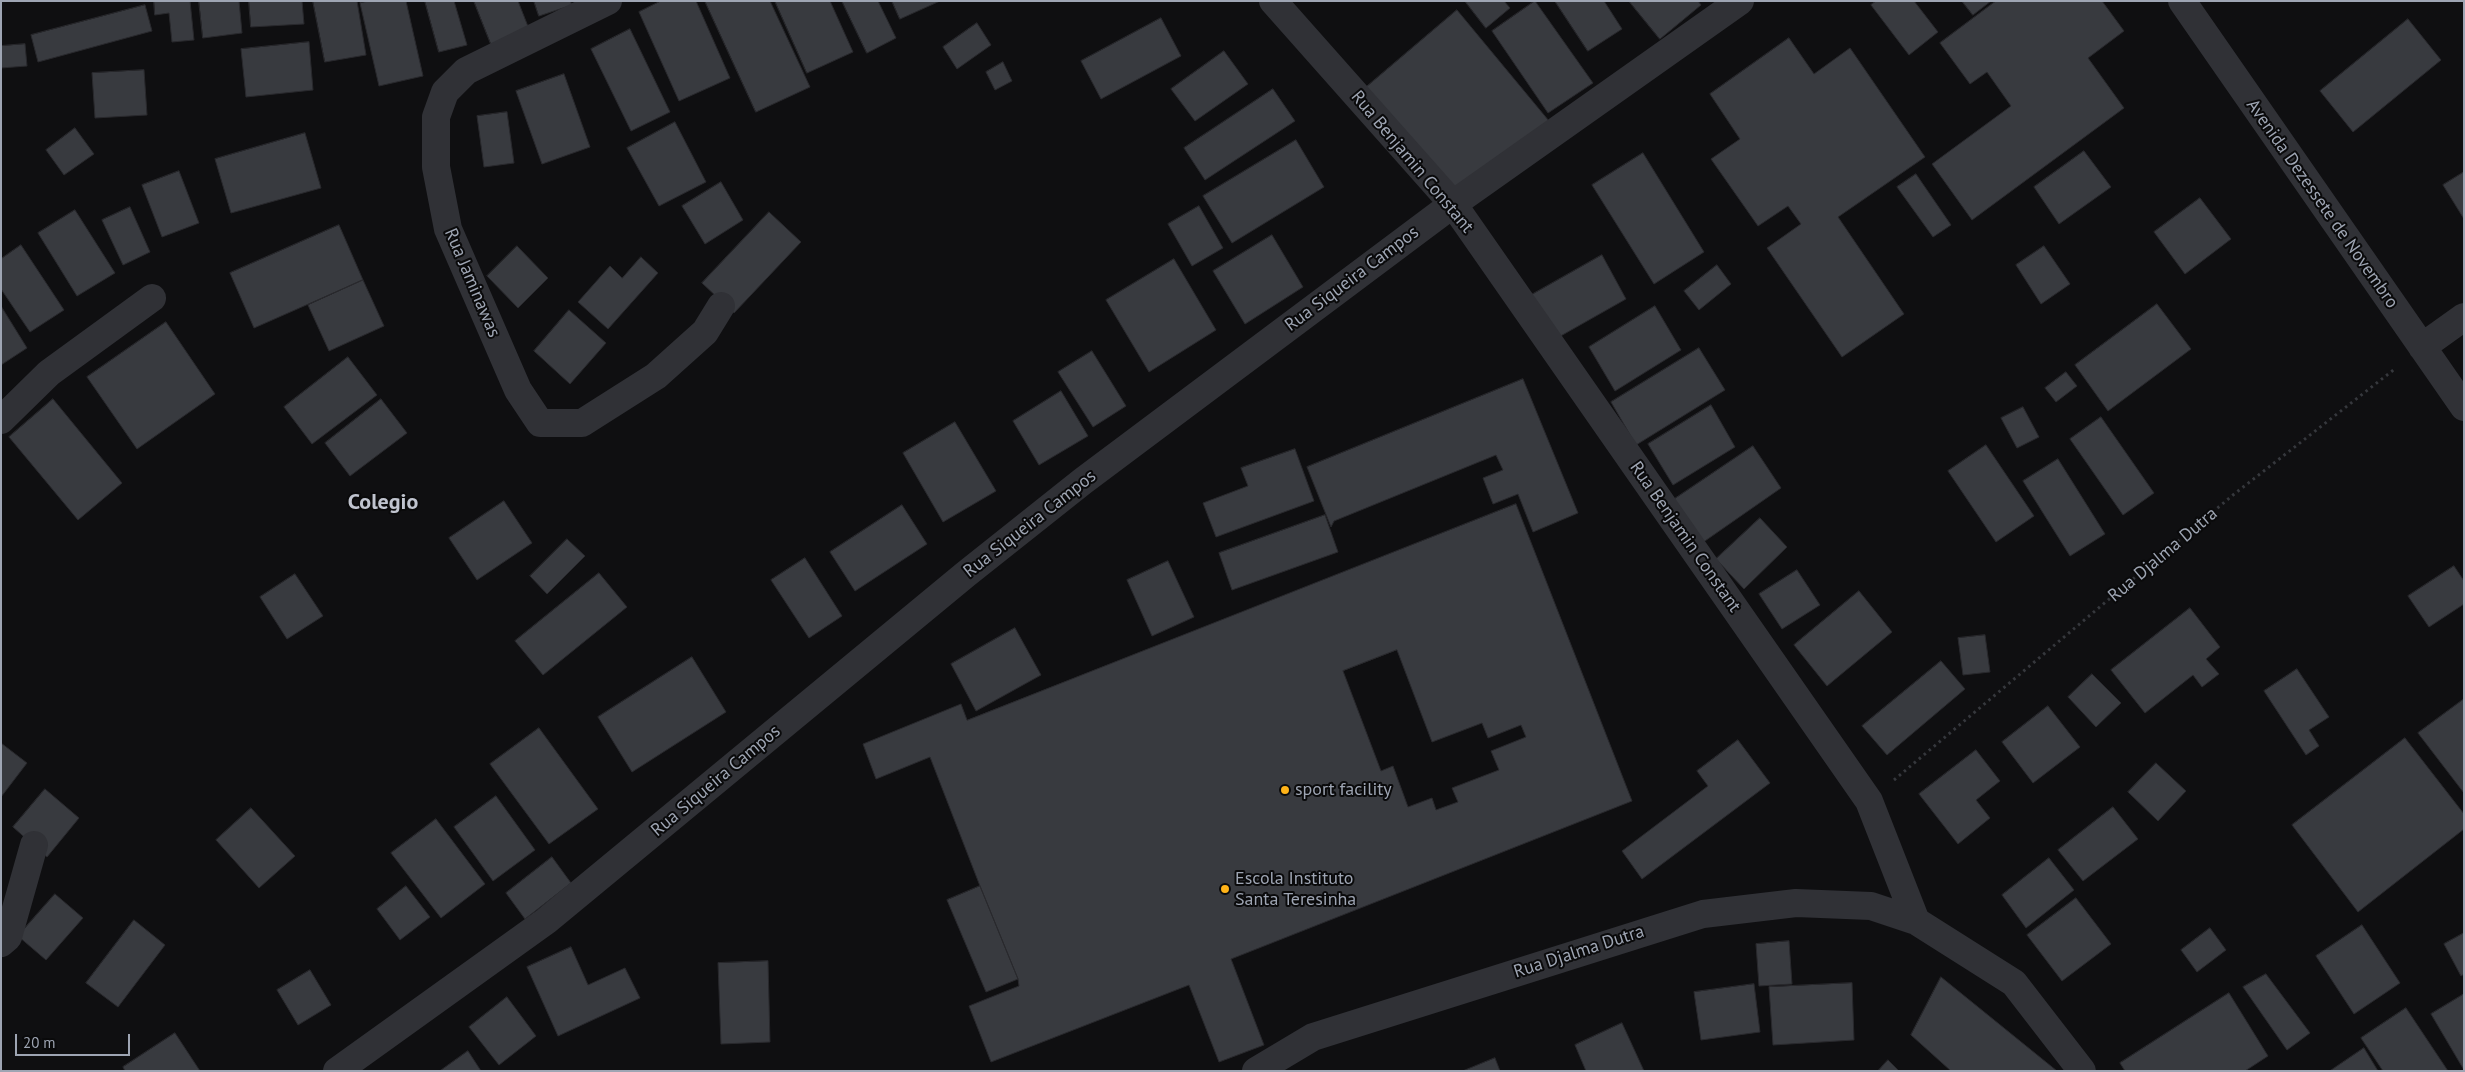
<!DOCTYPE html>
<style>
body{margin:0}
#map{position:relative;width:2465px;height:1072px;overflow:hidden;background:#0f0f11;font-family:"PT Sans",sans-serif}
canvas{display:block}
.frame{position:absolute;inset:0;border:2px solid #9ea5b3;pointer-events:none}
.scale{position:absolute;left:15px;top:1034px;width:115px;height:22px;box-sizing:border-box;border:2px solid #9ea5b3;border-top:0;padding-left:6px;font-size:15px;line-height:18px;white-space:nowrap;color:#9ea5b3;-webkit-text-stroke:4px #0a0a0b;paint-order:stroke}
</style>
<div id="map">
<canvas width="2465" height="1072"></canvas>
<div class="frame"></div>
<div class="scale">20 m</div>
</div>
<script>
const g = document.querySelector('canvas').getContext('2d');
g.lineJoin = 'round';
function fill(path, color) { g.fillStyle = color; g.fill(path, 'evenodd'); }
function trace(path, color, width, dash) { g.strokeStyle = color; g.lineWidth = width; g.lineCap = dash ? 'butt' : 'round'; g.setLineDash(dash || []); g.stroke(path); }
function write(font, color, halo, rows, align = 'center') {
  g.font = font + ' "PT Sans",sans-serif'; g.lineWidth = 4; g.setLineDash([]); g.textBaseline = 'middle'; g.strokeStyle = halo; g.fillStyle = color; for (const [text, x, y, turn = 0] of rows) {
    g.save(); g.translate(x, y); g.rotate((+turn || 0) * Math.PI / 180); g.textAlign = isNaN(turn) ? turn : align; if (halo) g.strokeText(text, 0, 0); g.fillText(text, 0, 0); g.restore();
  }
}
const building = new Path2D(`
 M154,1H190L194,40L172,42L169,13L155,15Z
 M199,1H239L242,33L203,38Z
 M249,1H302L304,24L251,27Z
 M313,1H357L366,55L325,62Z
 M369,1H406L423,76L379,86L360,3Z
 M425,1H454L467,45L439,52Z
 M474,1H518L529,29L491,44Z
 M534,1H570L572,5L539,16Z
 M661,1H696L730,78L679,101L639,12Z
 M705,1H770L810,87L756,112Z
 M775,1H830L853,52L807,73Z
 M842,1H878L896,38L867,53Z
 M892,1H940L900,19Z
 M1465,1H1504L1510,8L1486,28Z
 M1535,1L1593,83L1548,113L1492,31Z
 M1555,1H1604L1622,29L1588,51Z
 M1629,1H1698L1701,5L1660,39Z
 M1876,1H1914L1938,32L1909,55L1871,5Z
 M1962,1H1991L1973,15Z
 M1996,1H2102L2124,31L2088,58L2124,108L1972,220L1932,164L2011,106L1987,72L1970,84L1940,43Z
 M145,5L152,31L38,62L31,35Z
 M1457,10L1549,121L1456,200L1364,89Z
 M1161,18L1181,56L1101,99L1081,61Z
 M2408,19L2441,60L2353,132L2320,91Z
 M977,23L991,45L957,69L943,47Z
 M630,29L670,112L631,131L591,49Z
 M1789,38L1814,74L1850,48L1925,157L1838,217L1904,314L1842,357L1767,248L1801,224L1788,206L1758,226L1711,159L1740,139L1710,94Z
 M309,42L313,90L246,97L241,49Z
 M25,44L27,66L1,68V46Z
 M1224,51L1248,84L1195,121L1171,89Z
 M1003,62L1012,81L995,90L986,72Z
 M144,70L147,115L95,118L92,73Z
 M564,74L590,147L542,164L516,91Z
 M1273,89L1295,121L1205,180L1184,148Z
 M507,112L514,163L484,167L477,116Z
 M675,122L706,182L659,206L627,148Z
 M75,128L94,154L64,175L46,150Z
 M305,133L321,188L231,213L215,159Z
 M1296,140L1324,187L1232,243L1203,196Z
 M2084,151L2111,187L2059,224L2034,187Z
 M1643,153L1704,252L1654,284L1592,185Z
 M179,171L199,223L162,237L142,185Z
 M2464,172V219L2443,185Z
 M1916,174L1951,225L1933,237L1897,187Z
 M721,182L743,220L705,244L682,206Z
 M2200,198L2231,239L2185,274L2154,232Z
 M1199,206L1223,248L1192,266L1168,224Z
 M130,207L150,252L123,265L102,220Z
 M75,210L115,273L77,296L38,233Z
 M769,212L801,242L734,313L702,283Z
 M339,225L363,280L254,328L230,273Z
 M1272,235L1303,287L1245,324L1213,271Z
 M21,245L64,310L30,332L1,289V259Z
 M517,246L548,278L518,308L487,276Z
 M2044,246L2070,284L2041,304L2016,265Z
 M1602,255L1626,299L1550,342L1526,298Z
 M641,257L658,273L608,329L578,302L610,266L622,278Z
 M1174,259L1216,330L1149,372L1106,300Z
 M1717,265L1731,284L1699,310L1684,291Z
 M363,280L384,326L329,351L308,305Z
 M2157,304L2191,349L2108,411L2075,365Z
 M1,306L27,348L1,365Z
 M1655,306L1681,350L1615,391L1589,347Z
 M569,310L606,343L570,384L534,351Z
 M166,322L215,394L137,449L87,377Z
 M1699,348L1725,390L1636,445L1611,402Z
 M1092,351L1126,406L1093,427L1058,372Z
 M348,357L377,395L312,444L284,407Z
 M2066,372L2077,386L2056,402L2045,388Z
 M1523,379L1578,513L1533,532L1518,494L1493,504L1483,478L1503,470L1496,455L1334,521L1331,527L1307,467Z
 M1061,391L1088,436L1039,465L1013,421Z
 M53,399L122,483L78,520L9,437Z
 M381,399L407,433L350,476L325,443Z
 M1711,405L1735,447L1673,485L1648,444Z
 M2023,407L2039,437L2017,448L2001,418Z
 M2101,417L2154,493L2123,515L2070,439Z
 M955,422L996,491L943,522L903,453Z
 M1986,445L2034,516L1996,542L1948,471Z
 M1753,446L1781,488L1702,543L1673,500Z
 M1295,449L1314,501L1216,537L1203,503L1248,486L1241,468Z
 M2058,459L2105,534L2070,556L2023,481Z
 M504,501L532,543L477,580L449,538Z
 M1516,504L1632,801L1231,959L1264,1045L1219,1062L1189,985L991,1062L969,1006L1019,986L1018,979L980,886L930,757L876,779L863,744L961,704L967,720Z
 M902,505L927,544L855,591L830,552Z
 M1325,515L1338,552L1232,590L1219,553Z
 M1760,518L1787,547L1744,589L1716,559Z
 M567,539L585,556L547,594L530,576Z
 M805,558L842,616L809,638L771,580Z
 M1168,561L1194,617L1152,636L1127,580Z
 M2454,566L2464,581V604L2429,627L2408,596Z
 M1797,570L1820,605L1782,629L1759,594Z
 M599,573L627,607L543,675L515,641Z
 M295,574L323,616L287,639L260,597Z
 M1859,591L1892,632L1827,686L1794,645Z
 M2190,608L2220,647L2206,659L2219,674L2202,687L2193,675L2145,713L2111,670Z
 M1015,628L1041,675L976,711L951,664Z
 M1985,635L1990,672L1963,675L1958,638Z
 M1397,650L1432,742L1482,723L1488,738L1521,725L1526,737L1491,751L1499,770L1452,788L1458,802L1436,810L1432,798L1408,807L1393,766L1381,771L1343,671Z
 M692,657L726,712L632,772L598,717Z
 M1941,661L1965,689L1887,755L1862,726Z
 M2297,669L2329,717L2309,730L2319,746L2306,755L2264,691Z
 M2092,674L2121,703L2096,727L2068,697Z
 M2464,699V793L2418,733Z
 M2048,706L2080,747L2033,783L2002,742Z
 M539,728L598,809L549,844L490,764Z
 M2405,738L2464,814V829L2358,912L2292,825Z
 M1738,740L1770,783L1642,879L1622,851L1708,786L1697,771Z
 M1,743L27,763L1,797Z
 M1976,750L2000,781L1976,800L1990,818L1958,844L1919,794Z
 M2156,763L2186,791L2158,821L2128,792Z
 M45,789L79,818L47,857L13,827Z
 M496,796L535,850L493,881L454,827Z
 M2113,807L2138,839L2083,881L2058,850Z
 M251,808L295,856L259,888L216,840Z
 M436,819L485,884L441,918L391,853Z
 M552,857L571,883L525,919L506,893Z
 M2049,858L2074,890L2026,928L2002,895Z
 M406,886L430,917L400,940L377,909Z
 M980,886L1018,979L986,992L947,900Z
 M55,894L83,918L46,960L18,936Z
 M2076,898L2111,944L2062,981L2027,935Z
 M134,920L165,945L118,1007L86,983Z
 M2362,925L2400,983L2354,1014L2316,956Z
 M2210,928L2226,950L2197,972L2181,950Z
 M2464,933V974L2461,976L2444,944Z
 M1789,941L1792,984L1759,986L1756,944Z
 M571,947L588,985L625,968L640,998L558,1036L527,967Z
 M768,961L770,1042L721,1044L718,963Z
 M310,970L331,1005L298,1025L277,990Z
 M2266,974L2310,1033L2287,1050L2243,987Z
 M1941,977L2057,1071H1951L1911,1035Z
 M1852,983L1854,1040L1773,1045L1769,987Z
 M1754,984L1760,1032L1701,1040L1694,992Z
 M2229,993L2268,1056L2245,1071H2125L2120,1063Z
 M2464,994V1070L2431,1014Z
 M507,997L536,1036L499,1065L469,1027Z
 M2406,1008L2448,1071H2383L2361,1038Z
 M1622,1023L1644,1071H1586L1575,1045Z
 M175,1033L200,1071H125L123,1067Z
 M2364,1048L2378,1071H2330Z
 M468,1051L481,1071H440Z
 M1495,1058L1500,1071H1463Z
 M1888,1060L1899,1071H1878Z`);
fill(building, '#383a3f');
trace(building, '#29292d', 1);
trace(new Path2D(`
 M1894,780L2233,495L2396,368`), '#36383d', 3, [2.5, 4]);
trace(new Path2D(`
 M608,1L466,71L445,92L436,117V167L448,229L518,390L540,423H582L656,376L705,332L721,306
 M1273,1L1453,204L1869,801L1916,921L2014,983L2082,1071
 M2182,1L2464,407
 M2422,347L2464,317
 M1,420L49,373L152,298
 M1,943L8,937L34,845
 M337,1071L546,921L966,574L1083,481L1453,204L1740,1
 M1256,1071L1313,1037L1703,914L1796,903L1871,906L1916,921`), '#303136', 28);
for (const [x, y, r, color] of [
 [1285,790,5,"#ffb318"],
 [1225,889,5,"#ffb318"]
]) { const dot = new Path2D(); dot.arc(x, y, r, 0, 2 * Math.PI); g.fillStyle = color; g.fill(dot); trace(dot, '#0a0a0b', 2); }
write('18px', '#9ea5b3', '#0a0a0b', [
 ["Rua Benjamin Constant",1412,162,50],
 ["Avenida Dezessete de Novembro",2322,204,55],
 ["Rua Siqueira Campos",1352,279,-37],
 ["Rua Jaminawas",472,283,67],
 ["Rua Siqueira Campos",1030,524,-38],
 ["Rua Benjamin Constant",1685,537,55],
 ["Rua Djalma Dutra",2163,555,-40],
 ["Rua Siqueira Campos",716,781,-40],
 ["Rua Djalma Dutra",1579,952,-18]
]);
write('18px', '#9ea5b3', '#0a0a0b', [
 ["sport facility",1295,790],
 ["Escola Instituto",1235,879],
 ["Santa Teresinha",1235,900]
], 'left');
write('bold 22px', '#c0c4cf', '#0a0a0b', [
 ["Colegio",383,503]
]);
</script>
